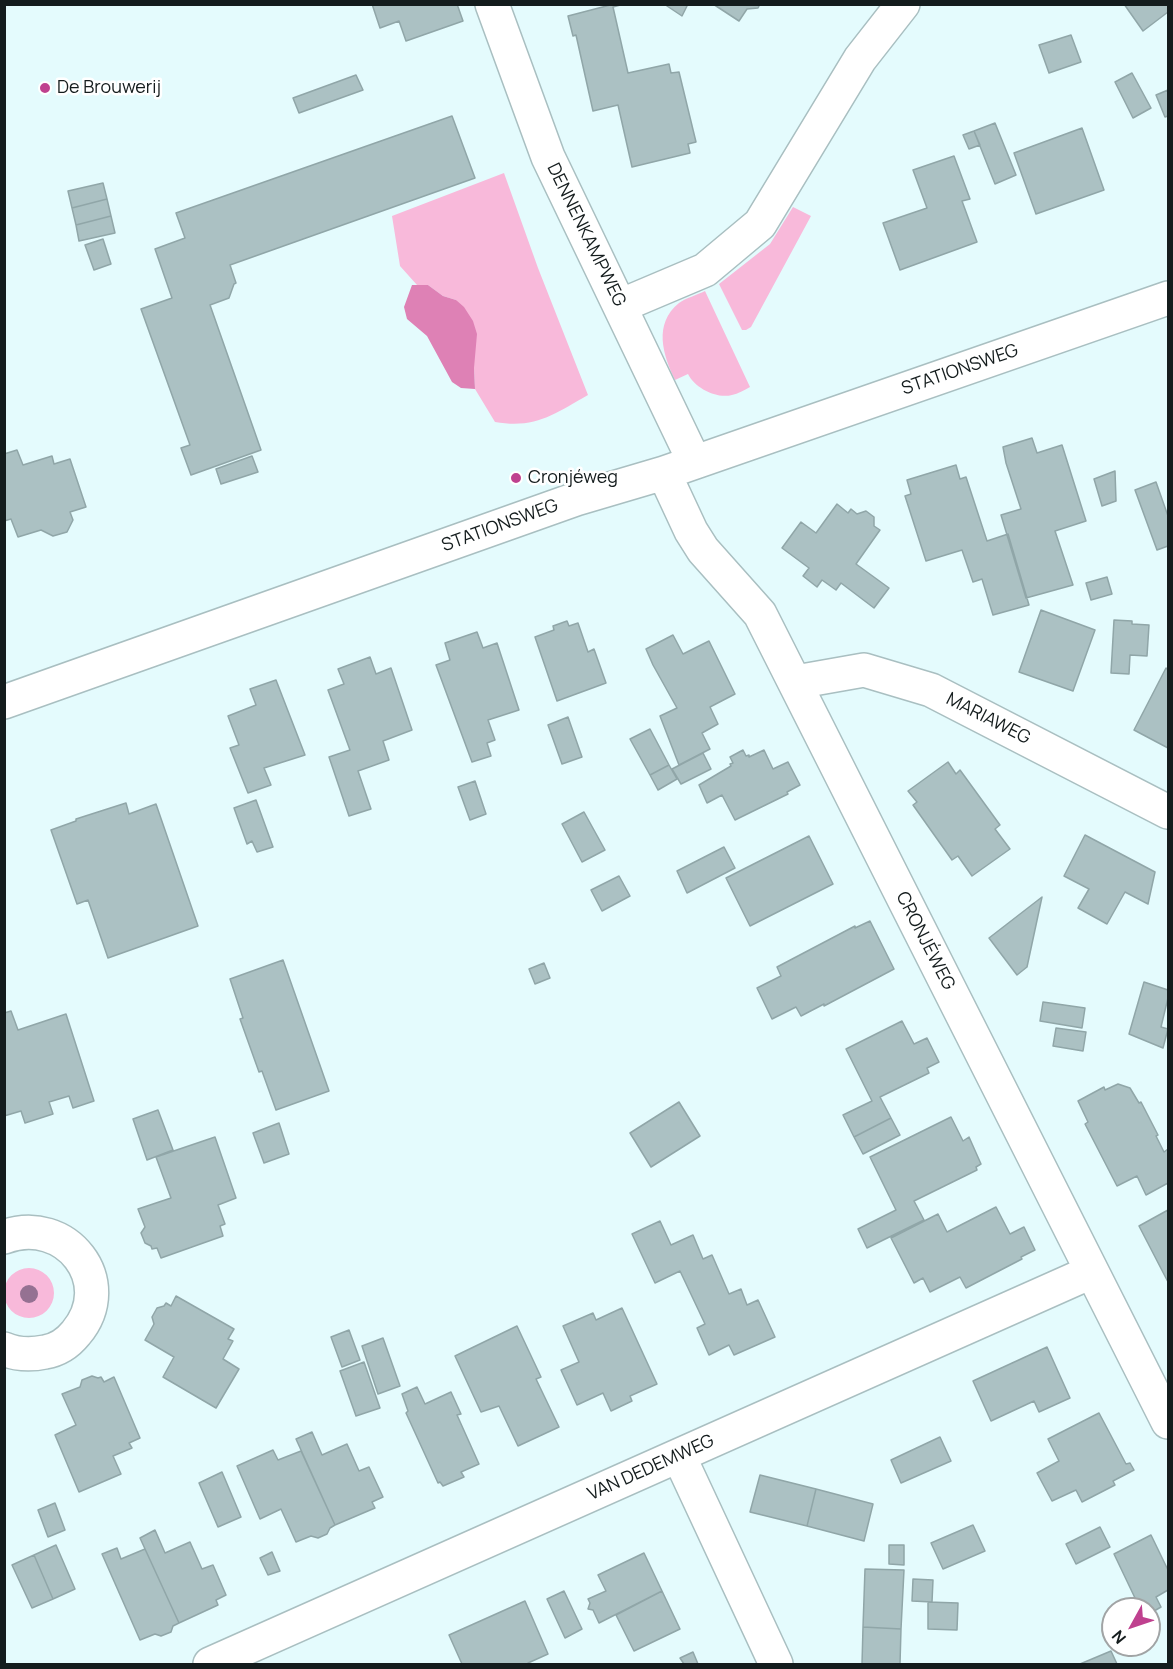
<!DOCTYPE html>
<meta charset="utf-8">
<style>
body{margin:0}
#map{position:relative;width:1173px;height:1669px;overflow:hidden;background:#e4fbfd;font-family:Manrope,sans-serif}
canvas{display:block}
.frame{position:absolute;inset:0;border:6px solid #141c1d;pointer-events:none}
.north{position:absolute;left:1101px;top:1597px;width:60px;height:60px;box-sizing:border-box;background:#fff;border:2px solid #a1a4a5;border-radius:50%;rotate:230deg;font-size:16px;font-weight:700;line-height:24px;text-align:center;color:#141c1d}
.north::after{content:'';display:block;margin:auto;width:21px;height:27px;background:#bf418f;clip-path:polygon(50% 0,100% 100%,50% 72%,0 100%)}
</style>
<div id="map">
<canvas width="1173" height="1669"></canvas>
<div class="frame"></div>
<div class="north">N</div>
</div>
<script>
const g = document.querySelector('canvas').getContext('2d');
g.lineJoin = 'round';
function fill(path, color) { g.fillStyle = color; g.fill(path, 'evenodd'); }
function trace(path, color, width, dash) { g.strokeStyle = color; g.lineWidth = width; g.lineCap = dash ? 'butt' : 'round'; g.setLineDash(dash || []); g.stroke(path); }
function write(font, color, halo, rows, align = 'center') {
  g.font = font + ' Manrope,sans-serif'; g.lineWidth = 5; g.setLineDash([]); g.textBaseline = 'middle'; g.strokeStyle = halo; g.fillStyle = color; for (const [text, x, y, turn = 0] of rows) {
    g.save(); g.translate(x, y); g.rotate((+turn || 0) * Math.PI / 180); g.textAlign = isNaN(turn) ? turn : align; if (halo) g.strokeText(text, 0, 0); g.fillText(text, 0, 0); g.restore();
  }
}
fill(new Path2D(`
 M504,173L538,268L588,395C554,414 536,429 495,422L475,389L474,368L456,300L443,296L428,285H417L400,266L392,216Z
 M793,207L811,216L751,327L746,330H742L719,284L770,244Z
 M705,291L750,387C744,390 738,394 732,395C716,399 695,388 688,374L675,380C663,355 653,324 679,303C686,298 697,295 705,291Z
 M4 1293a25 25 0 1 1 50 0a25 25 0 1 1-50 0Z`), '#f8b9da');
fill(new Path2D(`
 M412,285H428L443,296L456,300L464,307L473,321L477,334L474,368L475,389L461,388L452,382L427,336L407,319L404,307Z`), '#de81b5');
const building = new Path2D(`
 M372,4H457L463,21L406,41L399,21L380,28Z
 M614,4H624L613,7L628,73L669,64L671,73L679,72L696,142L688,144L690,153L632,167L618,105L593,111L576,35L573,36L568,16Z
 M664,4H688L682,16Z
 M713,4H760L758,8L747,9L739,21Z
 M1124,4H1168V12L1143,31Z
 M1071,35L1081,62L1049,73L1039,45Z
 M1132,73L1151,108L1133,118L1115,82Z
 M356,75L363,90L299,113L293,98Z
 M1168,90V116L1165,117L1156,95Z
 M452,116L475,178L230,265L236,283L234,284L229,298L210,305L261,450L191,475L181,448L190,445L141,309L172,298L155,249L185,238L176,213Z
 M995,123L1016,175L995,184L974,131Z
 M1082,128L1104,190L1036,214L1014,153Z
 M974,131L980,145L969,149L963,135Z
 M954,156L970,199L962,201L977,242L900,270L883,223L927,208L913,170Z
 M103,183L107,199L72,208L68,191Z
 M107,199L111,216L76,225L72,208Z
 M111,216L115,233L79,241L76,225Z
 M103,239L111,264L94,270L85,245Z
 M1032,438L1037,453L1062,445L1086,521L1055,531L1073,585L1026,598L1001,515L1021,509L1006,463L1003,447Z
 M17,450L23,465L52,456L54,464L70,459L86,507L70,512L73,520L67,532L53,536L41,530L18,537L11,519L4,521V454Z
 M252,456L258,472L221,484L216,469Z
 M956,465L960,479L966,477L987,541L1008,534L1029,605L993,615L982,579L973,582L962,550L926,561L905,496L911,494L907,480Z
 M1115,471L1116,501L1102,506L1094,479Z
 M1156,482L1168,516V546L1157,550L1135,490Z
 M837,504L848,513L851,509L857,514L866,511L874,517V526L880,530L856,564L889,588L874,608L841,583L836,590L822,580L817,587L803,576L809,568L782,548L801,522L816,533Z
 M1107,577L1112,594L1091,600L1086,583Z
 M1041,610L1095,630L1073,691L1019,672Z
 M1114,620L1132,621V624L1149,625L1147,656L1130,655L1129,674L1111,673Z
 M567,621L569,626L578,623L588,652L594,649L606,683L557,701L535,637L554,630L553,626Z
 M477,632L483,648L497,643L519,710L488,720L495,740L487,743L491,756L472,762L436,665L450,660L445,643Z
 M673,635L683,654L709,641L735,694L710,707L718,724L702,733L710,749L679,765L660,716L677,708L653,665L646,649Z
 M370,657L376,674L391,668L412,730L383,741L389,760L358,771L371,809L349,816L329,757L350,750L328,690L344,684L338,669Z
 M1166,668L1168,670V748L1134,730Z
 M276,680L305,755L264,768L271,785L248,793L230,748L239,745L228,716L256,705L250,689Z
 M568,717L582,757L562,764L548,725Z
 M650,729L669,765L650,775L630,739Z
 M743,750L746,756L749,755V757L764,750L773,769L788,762L800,785L787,792L788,794L735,820L722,795L707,803L699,785L731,766L730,764L733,763L730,757Z
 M703,753L711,769L681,784L672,769Z
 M948,762L956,774L960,770L1000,825L995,829L1010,849L972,876L958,856L952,860L913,805L917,802L908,791Z
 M669,765L677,779L658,790L650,775Z
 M475,781L486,814L470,820L458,787Z
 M256,800L273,847L257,852L252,841L247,844L234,808Z
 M126,803L129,814L156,804L198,926L108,958L88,900L77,904L51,830L76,821V819Z
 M584,812L605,850L582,862L562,824Z
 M1085,835L1155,872L1148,904L1125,892L1107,924L1078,908L1089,889L1064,876Z
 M809,836L833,884L750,926L726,878Z
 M724,847L735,868L687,893L677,871Z
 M619,876L630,896L602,911L591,890Z
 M1042,897L1027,967L1017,975L989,938Z
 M870,921L894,969L824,1006V1004L801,1016L796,1007L772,1019L757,988L781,976L777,967L855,926V928Z
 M283,960L329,1091L276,1110L262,1071L259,1072L240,1019L243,1018L230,979Z
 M544,963L550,978L535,984L529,969Z
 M1144,982L1168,990V998L1161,1027L1168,1029L1163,1048L1129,1034Z
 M1043,1002L1085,1008L1082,1028L1040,1021Z
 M11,1011L18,1030L66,1014L94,1101L73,1108L69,1096L49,1102L53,1114L25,1123L21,1111L4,1116V1013Z
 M902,1021L914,1044L927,1038L939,1062L927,1068L929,1073L880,1097L891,1118L854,1137L843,1115L872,1101L846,1049Z
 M1056,1028L1086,1032L1083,1051L1053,1046Z
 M1118,1084L1130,1088L1139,1103L1141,1102L1158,1135L1156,1136L1164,1152L1168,1149V1183L1146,1195L1137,1176L1117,1186L1085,1124L1088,1122L1078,1101L1104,1087L1105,1090Z
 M679,1102L700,1136L651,1167L630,1133Z
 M158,1110L173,1150L147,1160L133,1119Z
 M951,1117L963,1141L969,1137L981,1164L976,1167L977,1170L914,1201L924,1220L867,1248L858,1229L896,1210L870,1157Z
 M891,1118L900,1135L863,1154L854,1137Z
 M279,1123L289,1154L264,1163L253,1133Z
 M215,1137L236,1198L218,1205L225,1224L220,1226L223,1236L161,1258L157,1248L152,1249L151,1246L145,1243L141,1233L145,1227L138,1209L171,1198L156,1157Z
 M996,1207L1010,1234L1024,1227L1035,1250L1021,1257L1022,1259L966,1288L960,1277L930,1292L923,1278L914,1283L891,1238L938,1214L947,1232Z
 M1168,1210V1282L1139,1226Z
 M660,1221L671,1245L693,1235L703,1259L712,1255L729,1294L741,1289L747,1305L758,1300L775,1337L734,1355L729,1345L709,1355L697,1328L705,1324L680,1271L655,1283L632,1234Z
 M176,1296L234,1329L228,1339L233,1341L223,1359L239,1369L216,1408L163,1377L174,1357L145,1340L154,1324L152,1317L157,1308L164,1306L166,1303L171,1306Z
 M622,1308L657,1384L630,1396L632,1401L611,1411L603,1393L577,1405L561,1370L579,1362L563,1326L593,1313L596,1320Z
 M517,1326L541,1377L536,1379L559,1427L518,1446L499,1406L481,1412L455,1356Z
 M349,1330L360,1360L342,1367L331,1337Z
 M383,1338L400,1386L378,1394L362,1346Z
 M1047,1347L1070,1398L1039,1412L1034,1401L991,1421L973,1381Z
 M364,1362L380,1408L356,1416L340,1371Z
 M92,1376L98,1378L101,1377L104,1382L114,1377L140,1438L129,1443L132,1448L113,1456L121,1474L79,1492L55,1435L76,1425L62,1394L80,1387L82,1380Z
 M417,1387L425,1404L451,1392L461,1414L457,1415L479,1464L461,1472L464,1477L443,1486L440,1482L438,1483L406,1413L408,1411L402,1394Z
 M1099,1413L1126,1464L1130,1463L1134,1470L1113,1481L1115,1485L1082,1502L1076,1490L1052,1501L1037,1473L1059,1461L1048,1439Z
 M312,1432L322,1455L347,1444L359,1471L369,1467L383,1497L372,1502L375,1508L335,1525L296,1439Z
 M940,1437L951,1461L901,1483L891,1460Z
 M273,1450L278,1460L301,1451L335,1525L330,1528L327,1534L318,1538L311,1536L296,1542L281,1509L260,1519L237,1466Z
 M222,1472L241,1517L218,1527L199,1483Z
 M760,1475L816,1489L807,1526L750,1512Z
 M816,1489L873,1504L864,1541L807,1526Z
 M55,1503L65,1530L48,1537L38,1510Z
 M973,1525L985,1551L943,1569L931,1543Z
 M1100,1527L1110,1547L1076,1564L1066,1544Z
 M155,1530L165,1553L190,1542L202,1569L213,1565L226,1595L216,1600L218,1605L179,1623L140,1538Z
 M1151,1535L1168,1570V1590L1156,1597L1161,1607L1149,1614V1609H1134L1129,1601L1135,1598L1114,1554Z
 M56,1545L75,1589L53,1599L34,1555Z
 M889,1545H904V1565L889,1564Z
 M117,1548L121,1559L145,1549L179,1623L173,1626L171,1632L161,1636L155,1634L140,1640L102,1554Z
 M272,1552L280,1571L268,1575L260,1558Z
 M644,1553L662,1591L599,1623L593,1610L588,1609L590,1603L588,1599L606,1591L598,1575Z
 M34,1555L53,1599L32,1608L12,1565Z
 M865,1569L904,1570L901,1629L863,1627Z
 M913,1579L933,1580L932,1602L912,1601Z
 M564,1591L582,1629L565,1638L547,1599Z
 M662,1591L680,1629L634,1651L616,1615Z
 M525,1601L548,1654L528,1663L529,1664H462L449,1635Z
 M928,1602L958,1603L957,1630L928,1629Z
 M863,1627L901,1629L900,1664H862Z
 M1111,1651L1117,1664H1080Z
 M693,1652L698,1664H684L680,1658Z`);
fill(building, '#abc1c3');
trace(building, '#90a6a8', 1.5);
const minor = new Path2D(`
 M492,4L548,157L694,461
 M620,306L705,270L760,224L860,59L903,4
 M664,473L691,531L703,550L760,614L1168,1422
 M796,682L864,670L931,690L1168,812
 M4,702L576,499L664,473L1168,298
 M4,1237C66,1214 119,1282 76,1333C68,1343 57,1350 45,1352C31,1355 18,1355 4,1349
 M679,1456L776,1664
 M210,1664L1091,1272`);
trace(minor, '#a9bfc1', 36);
trace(minor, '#fff', 33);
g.fillStyle = '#957192';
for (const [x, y] of [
 [29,1294]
]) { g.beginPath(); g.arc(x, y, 9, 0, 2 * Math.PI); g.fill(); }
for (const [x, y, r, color] of [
 [45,88,6,"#bf418f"],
 [516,478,6,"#bf418f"]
]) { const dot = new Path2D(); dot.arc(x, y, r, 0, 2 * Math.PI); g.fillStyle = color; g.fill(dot); trace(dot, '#fff', 2); }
write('18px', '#141c1d', '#fff', [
 ["De Brouwerij",57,88],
 ["Cronjéweg",528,478]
], 'left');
write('18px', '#141c1d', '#fff', [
 ["DENNENKAMPWEG",586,235,64],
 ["STATIONSWEG",960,370,-19],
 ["STATIONSWEG",500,526,-20],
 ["MARIAWEG",988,719,27],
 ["CRONJÉWEG",925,941,63],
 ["VAN DEDEMWEG",651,1468,-24]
]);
</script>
